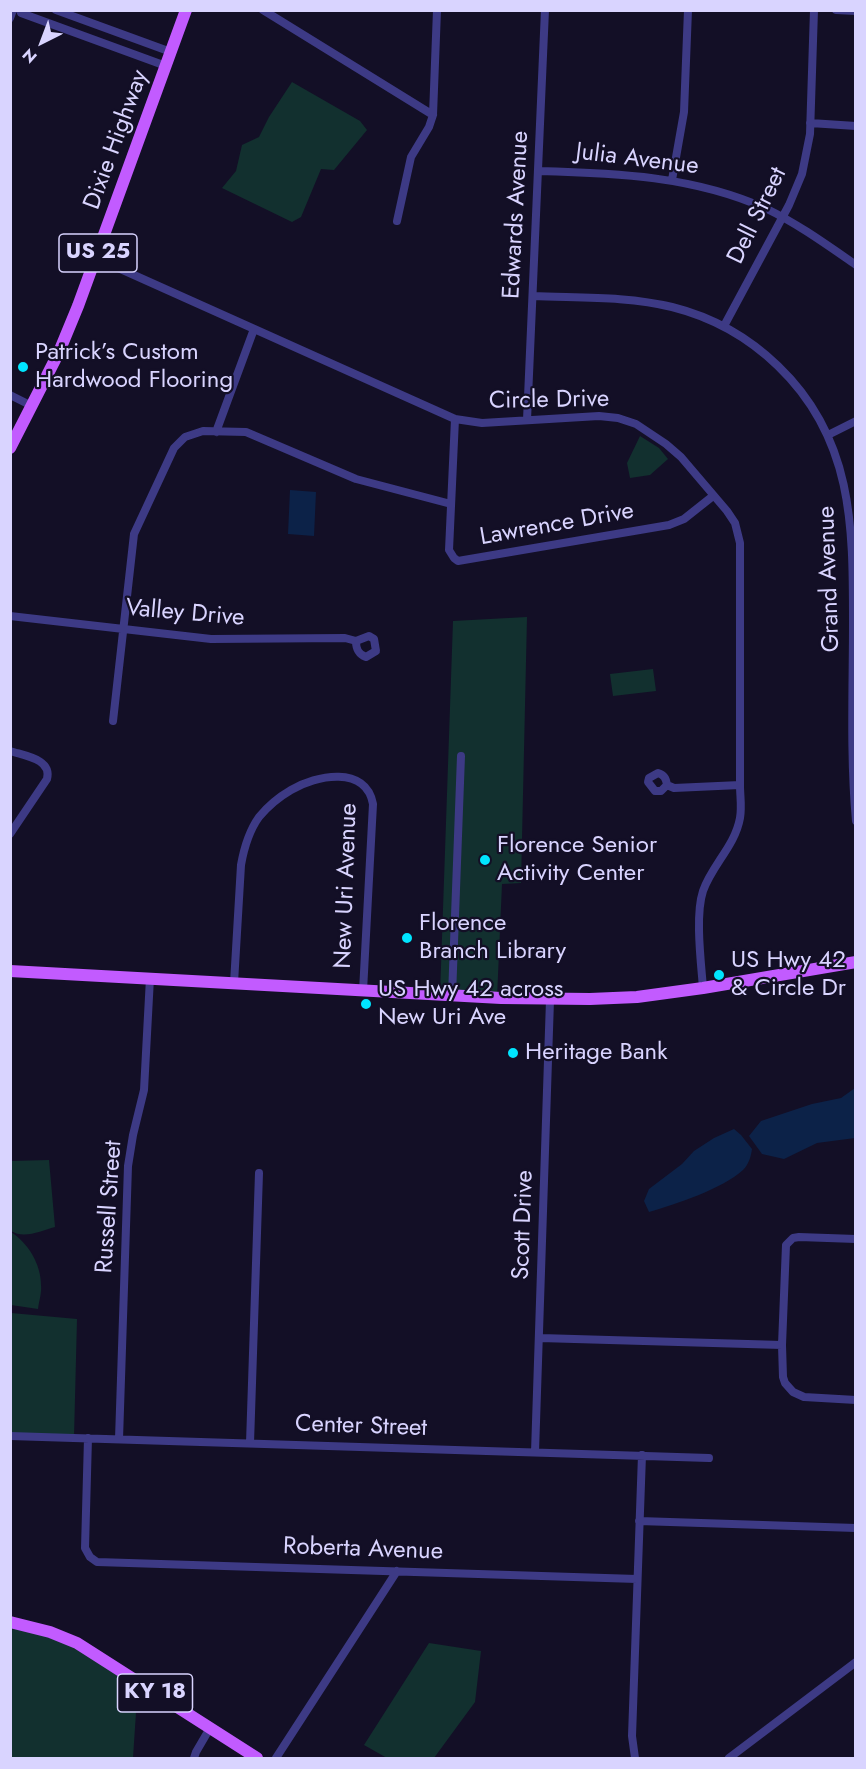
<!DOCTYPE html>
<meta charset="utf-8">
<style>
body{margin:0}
#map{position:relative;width:866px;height:1769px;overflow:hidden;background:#130f26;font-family:Jost,sans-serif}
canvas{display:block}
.frame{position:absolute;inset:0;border:12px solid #d9d4ff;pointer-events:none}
.north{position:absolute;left:12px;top:12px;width:60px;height:60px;-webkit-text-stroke:4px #130f26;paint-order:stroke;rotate:222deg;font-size:16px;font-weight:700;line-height:24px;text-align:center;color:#d9d4ff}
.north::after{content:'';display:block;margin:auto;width:21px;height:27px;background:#d9d4ff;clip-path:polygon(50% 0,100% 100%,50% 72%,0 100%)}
</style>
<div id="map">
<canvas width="866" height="1769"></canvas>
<div class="frame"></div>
<div class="north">N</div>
</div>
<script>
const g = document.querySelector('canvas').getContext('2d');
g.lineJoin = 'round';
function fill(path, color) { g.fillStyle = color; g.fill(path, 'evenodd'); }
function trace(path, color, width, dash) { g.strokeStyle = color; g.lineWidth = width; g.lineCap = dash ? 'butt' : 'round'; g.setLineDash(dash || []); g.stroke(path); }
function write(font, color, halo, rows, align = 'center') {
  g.font = font + ' Jost,sans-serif'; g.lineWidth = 4.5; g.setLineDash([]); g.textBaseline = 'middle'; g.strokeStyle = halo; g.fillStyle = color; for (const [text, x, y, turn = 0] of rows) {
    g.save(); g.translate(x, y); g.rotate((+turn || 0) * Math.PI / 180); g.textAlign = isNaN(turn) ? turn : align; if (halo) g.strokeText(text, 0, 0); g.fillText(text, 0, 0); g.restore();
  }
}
fill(new Path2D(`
 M292,82L360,121L367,130L334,170L321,169L301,217L292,222L222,188L236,171L242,145L259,137L269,117Z
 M640,436L659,448L668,459L650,475L630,478L627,463Z
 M527,617L521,883L502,884L497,998L440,995L453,621Z
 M653,669L656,691L613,696L610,674Z
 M49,1160L55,1227C41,1231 24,1239 11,1231V1161Z
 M11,1232C28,1243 41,1264 41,1285C42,1292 39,1301 38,1309L11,1305Z
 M11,1313L77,1319L74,1437L11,1436Z
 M11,1622L50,1632L138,1682L133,1758H11Z
 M429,1643L481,1651L475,1702L434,1758H387L364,1745Z`), '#12302f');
fill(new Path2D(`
 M290,490L316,492L314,536L288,534Z
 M855,1088V1138L817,1143L784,1159L762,1154L749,1136L761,1121L812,1104L841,1098Z
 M734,1129L741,1135L752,1149C751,1156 749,1164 743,1170C722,1189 676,1204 649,1212L644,1201L649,1189L682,1164L694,1151L714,1138Z`), '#0c2248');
trace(new Path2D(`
 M20,10L21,13L166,66
 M56,10L171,52
 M263,10L433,115
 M836,10L856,11
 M10,18L13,10
 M810,123L856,126
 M538,171C616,173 694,176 767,209C798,224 827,245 856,265
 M672,180L684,112L688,10
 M397,221L411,157L429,127L433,115L437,10
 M96,258L455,419L482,423L599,416L618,418L636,424L666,444L681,457L727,511L735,523L740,543V785C740,796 742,807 740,818C735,846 712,865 703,891C695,915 701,962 703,988
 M533,296C579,298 628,296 672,307C712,317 748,337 778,366C853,438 853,525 853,622C853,688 850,755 856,821
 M724,326L789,205L802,174L810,134L814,10
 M10,395L32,406
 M455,419L449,550L454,558L458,561L669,525L684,519L713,496
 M527,420L545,10
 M216,432L254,329
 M828,435L856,421
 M10,616L211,639L345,638L356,641L369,636L374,639L376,651L366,657C358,654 356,649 356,641
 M113,721L134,534L174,448L185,437L203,431L246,432L356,479L451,504
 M10,751C25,756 52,759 47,779L10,834
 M667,785L661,791H655L648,782L649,778L658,773C664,775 666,778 667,785L674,788L740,785
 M234,983L241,865C244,848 249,831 259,817C268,806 279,797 291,790C316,775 366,765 373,804L363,991
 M452,996L461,756
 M856,1239L799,1237L793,1238L786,1245L782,1345L783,1377L785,1383L793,1392L804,1397L856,1400
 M540,1338L782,1345
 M10,1436L709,1458
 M88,1438L85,1548L90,1557L97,1562L637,1579
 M119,1439L128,1166L133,1135L144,1090L150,978
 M250,1443L259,1173
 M535,1452L550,1000
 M639,1521L856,1528
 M194,1758L196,1752L210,1728
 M276,1758L397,1571
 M635,1758L632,1736L642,1455
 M729,1758L856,1662`), '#3d3a85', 8);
trace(new Path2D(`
 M10,448L59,352L78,306L186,10
 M10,971L501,998L590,999L637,997L703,988L856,962
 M10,1622L50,1632L77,1643L257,1758`), '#c25bff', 12);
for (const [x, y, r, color] of [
 [23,367,6,"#00e5ff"],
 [485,860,6,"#00e5ff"],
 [407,938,6,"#00e5ff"],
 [719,975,6,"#00e5ff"],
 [366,1004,6,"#00e5ff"],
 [513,1053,6,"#00e5ff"]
]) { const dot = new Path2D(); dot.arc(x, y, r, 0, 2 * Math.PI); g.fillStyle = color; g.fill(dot); trace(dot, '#130f26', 2); }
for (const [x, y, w] of [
 [98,253,78],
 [155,1693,75]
]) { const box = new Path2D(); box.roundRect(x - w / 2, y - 19, w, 38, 4.5); g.fillStyle = '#130f26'; g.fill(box); trace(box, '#d9d4ff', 1.5); }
write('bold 22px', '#d9d4ff', null, [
 ["US 25",98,253],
 ["KY 18",155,1693]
]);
write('24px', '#d9d4ff', '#130f26', [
 ["Dixie Highway",117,140,-70],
 ["Julia Avenue",637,160,7],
 ["Edwards Avenue",517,215,-87],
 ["Dell Street",758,216,-64],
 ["Circle Drive",549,401,-1],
 ["Lawrence Drive",557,525,-10],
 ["Grand Avenue",830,579,-92],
 ["Valley Drive",185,614,5],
 ["New Uri Avenue",347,886,-88],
 ["Russell Street",110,1207,-86],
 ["Scott Drive",524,1225,-88],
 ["Center Street",361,1427,2],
 ["Roberta Avenue",363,1550,2]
]);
write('24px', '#d9d4ff', '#130f26', [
 ["Patrick’s Custom",35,353],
 ["Hardwood Flooring",35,381],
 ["Florence Senior",497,846],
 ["Activity Center",497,874],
 ["Florence",419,924],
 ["Branch Library",419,952],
 ["US Hwy 42",731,961],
 ["& Circle Dr",731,989],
 ["US Hwy 42 across",378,990],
 ["New Uri Ave",378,1018],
 ["Heritage Bank",525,1053]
], 'left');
</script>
